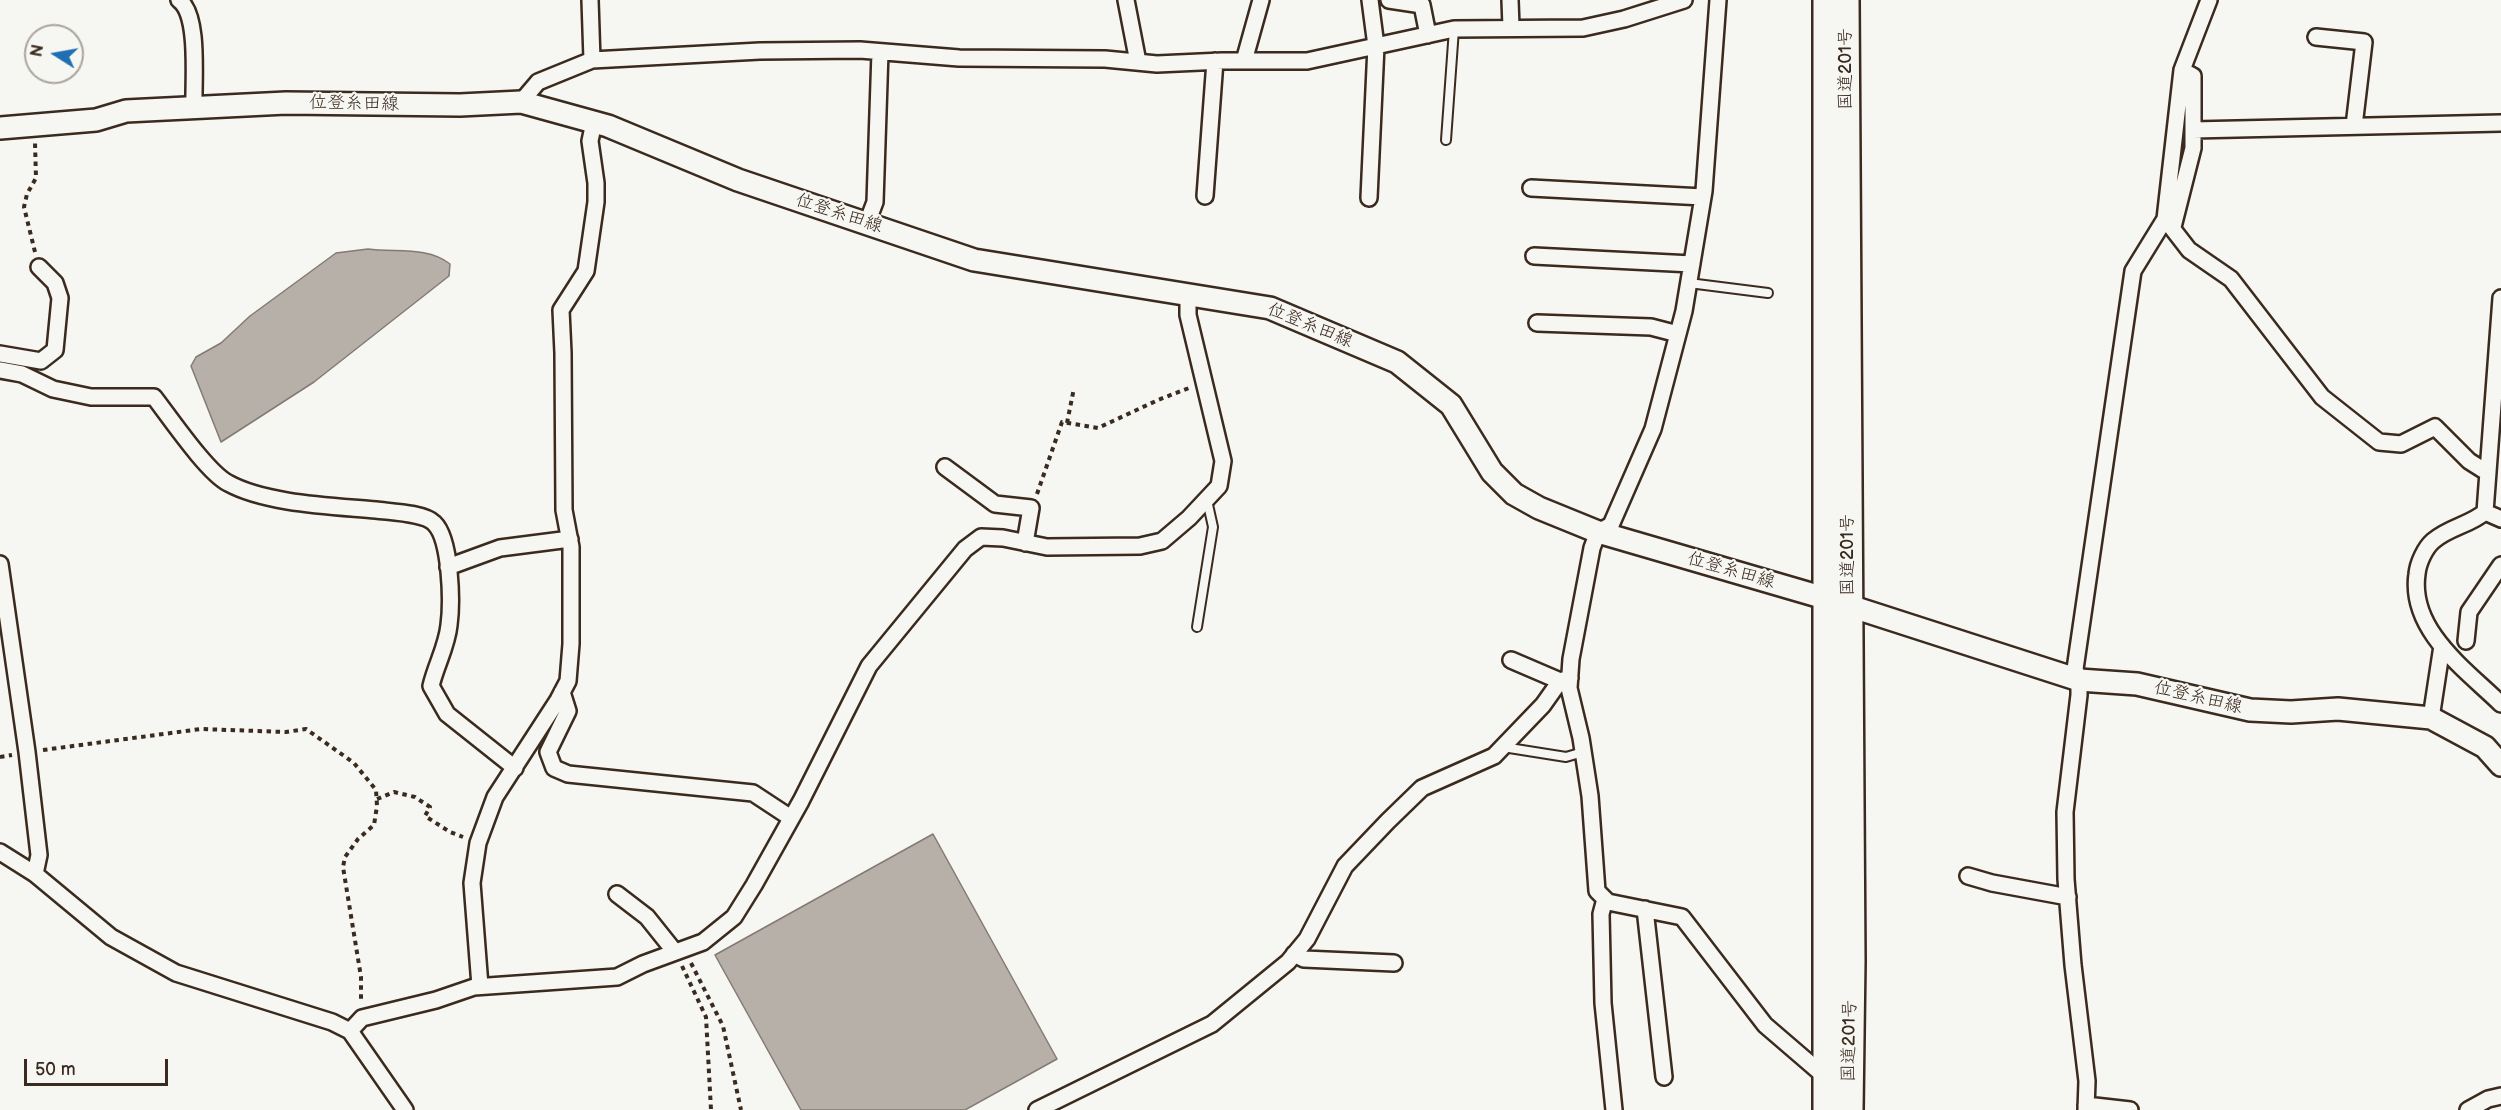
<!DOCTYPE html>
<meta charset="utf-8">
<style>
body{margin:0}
#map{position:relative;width:2501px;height:1110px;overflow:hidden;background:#f6f6f2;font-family:"Balsamiq Sans",sans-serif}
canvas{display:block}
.north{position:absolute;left:24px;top:24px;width:60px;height:60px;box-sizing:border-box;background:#f6f6f2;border:2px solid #aba49d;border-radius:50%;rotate:281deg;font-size:16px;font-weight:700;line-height:24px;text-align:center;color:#3b2a1e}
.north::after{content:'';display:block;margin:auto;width:21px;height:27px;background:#1f6fb2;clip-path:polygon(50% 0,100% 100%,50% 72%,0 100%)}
.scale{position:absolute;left:24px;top:1059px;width:144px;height:27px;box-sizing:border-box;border:3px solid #3b2a1e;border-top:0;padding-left:8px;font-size:18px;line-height:21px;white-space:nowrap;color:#3b2a1e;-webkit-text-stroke:4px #f6f6f2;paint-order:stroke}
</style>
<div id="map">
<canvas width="2501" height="1110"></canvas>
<div class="north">N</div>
<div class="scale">50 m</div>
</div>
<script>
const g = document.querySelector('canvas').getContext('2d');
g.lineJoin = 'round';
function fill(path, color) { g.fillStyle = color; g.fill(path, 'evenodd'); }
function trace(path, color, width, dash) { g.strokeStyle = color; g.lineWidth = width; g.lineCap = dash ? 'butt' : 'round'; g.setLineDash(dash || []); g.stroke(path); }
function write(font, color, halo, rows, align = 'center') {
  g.font = font + ' "Balsamiq Sans","Klee One",sans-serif'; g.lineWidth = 4.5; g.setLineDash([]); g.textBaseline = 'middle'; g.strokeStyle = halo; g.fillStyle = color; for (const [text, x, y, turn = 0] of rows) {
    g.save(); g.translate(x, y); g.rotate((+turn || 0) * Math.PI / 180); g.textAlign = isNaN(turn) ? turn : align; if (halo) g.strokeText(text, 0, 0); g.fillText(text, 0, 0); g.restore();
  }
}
const water = new Path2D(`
 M368,249C396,253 427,246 450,264L449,276L314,382L221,442L191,366L196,357L221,343L250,316L336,253Z
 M933,834L1057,1059L965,1110H801L715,955Z`);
fill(water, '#b6b0a9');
trace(water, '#857a71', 1.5);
const lane = new Path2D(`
 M1446,140L1454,29
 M1689,283L1768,293
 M1197,627L1213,527L1207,500
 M1503,747L1566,757L1583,752`);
const street = new Path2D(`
 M179,0C200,15 193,82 194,108
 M590,0L592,60
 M1126,0L1138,62
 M1389,0L1422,5L1428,35
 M1510,0L1511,27
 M1718,0L1704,191L1684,311L1653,429L1611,525L1598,532L1592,548L1571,659L1569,688L1581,738L1590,796L1597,891L1608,902L1682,917L1765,1025L1829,1080
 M2316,37L2364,42L2354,126
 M1244,61L1261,0
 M521,102L538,82L592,60L760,51L860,50L959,58L1105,59L1157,64L1222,61H1307L1454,29L1583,28L1624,19L1684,0
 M2193,130L2501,123
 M1531,188L1703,197
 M1205,196L1215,61
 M1369,198L1376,46L1370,0
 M2165,219L2189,250L2231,279L2322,397L2379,442L2401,444L2435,427L2469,461L2488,473
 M867,223L875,202L880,52
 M2173,227L2193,148V76L2182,70
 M1534,256L1692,264
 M2501,298L2485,512C2470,525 2449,527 2433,541C2425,548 2418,563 2417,574C2409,630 2465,669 2501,704
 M1537,323L1651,327L1678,334
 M0,354L41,361L55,350L60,298L55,283L39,267
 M0,370L22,374L53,389L91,397H154C171,419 207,472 228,483C266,504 333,506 376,510C391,512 424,513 434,523C451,539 452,602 449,625C447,646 436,665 431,686L447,714L515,768
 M945,467L995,504L1031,508L1025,543
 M2485,512L2501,519
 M0,564L27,752L39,855L35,874
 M448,567L500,548L570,539
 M2466,641L2469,612L2501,565
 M1511,660L1560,681
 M562,692L568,711L548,752L554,768L568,774L753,793L791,818
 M2431,718L2442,646
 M0,852L35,874L111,937L176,973L332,1022L350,1031L405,1110
 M1968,876L1992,883L2068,897
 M617,894L647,917L675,952
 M1605,899L1601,914L1603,1003L1614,1110
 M1645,909L1664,1077
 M1294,954L1304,959L1394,963
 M480,986L472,883L478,843L495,797L558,700L568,681L571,644V547L564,510L563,353L561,310L586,271L596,202V183L590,141L594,122
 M350,1031L362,1018L436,1000L474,987L617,977L643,964L703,942L734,917L754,885L801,801L869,666L965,549L981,537L1003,538L1047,547L1140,546L1162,541L1189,518L1219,486L1223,461L1188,315V293
 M2086,1105L2130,1110
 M1037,1110L1212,1024L1288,962L1307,939L1345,866L1388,821L1422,788L1494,756L1543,705L1560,681L1570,678
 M2086,1110L2087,1081L2073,965L2066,879L2065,812L2079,695V680L2075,669L2133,271L2165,219L2182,70L2209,0
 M2468,1110L2488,1099L2501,1096`);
const secondary = new Path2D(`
 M0,128L96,120L126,111L286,103L460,105L521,102L608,126L738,180L974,260L1270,308L1397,362L1451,405L1492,472L1514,494L1539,508L1598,532L1828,599L2079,680L2137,684L2250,710L2291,712L2338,709L2431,718L2485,747L2501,765`);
const highway = new Path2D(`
 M1827,0V1110
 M1845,0L1851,961L1849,1110`);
trace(lane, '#3b2a1e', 12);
trace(street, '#3b2a1e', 20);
trace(secondary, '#3b2a1e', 26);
trace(highway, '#3b2a1e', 32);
trace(new Path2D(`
 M35,252L24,207L27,194L36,178L35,143
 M1067,423L1074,388
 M1037,494L1062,422L1098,428L1158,400L1189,388
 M43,750L201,729L286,732L306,729L354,763L376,790L377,806L374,825L358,839L345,857L343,867L361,977V1002
 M0,757L12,755
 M377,799L394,792L415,797L430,807L425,816L450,832L463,837
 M691,963L723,1026L741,1110
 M682,966L706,1017L711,1110`), '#3b2a1e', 4, [4.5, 4.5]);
trace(lane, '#f6f6f2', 8);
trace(street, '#f6f6f2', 15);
trace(secondary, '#f6f6f2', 21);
trace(highway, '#f6f6f2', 27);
write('18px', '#3b2a1e', '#f6f6f2', [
 ["国道201号",1846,69,-90],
 ["位登糸田線",354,104,1],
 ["位登糸田線",839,214,18],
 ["位登糸田線",1310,326,22],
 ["国道201号",1848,555,-90],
 ["位登糸田線",1731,571,16],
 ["位登糸田線",2198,698,13],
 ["国道201号",1850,1041,-89]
]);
</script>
